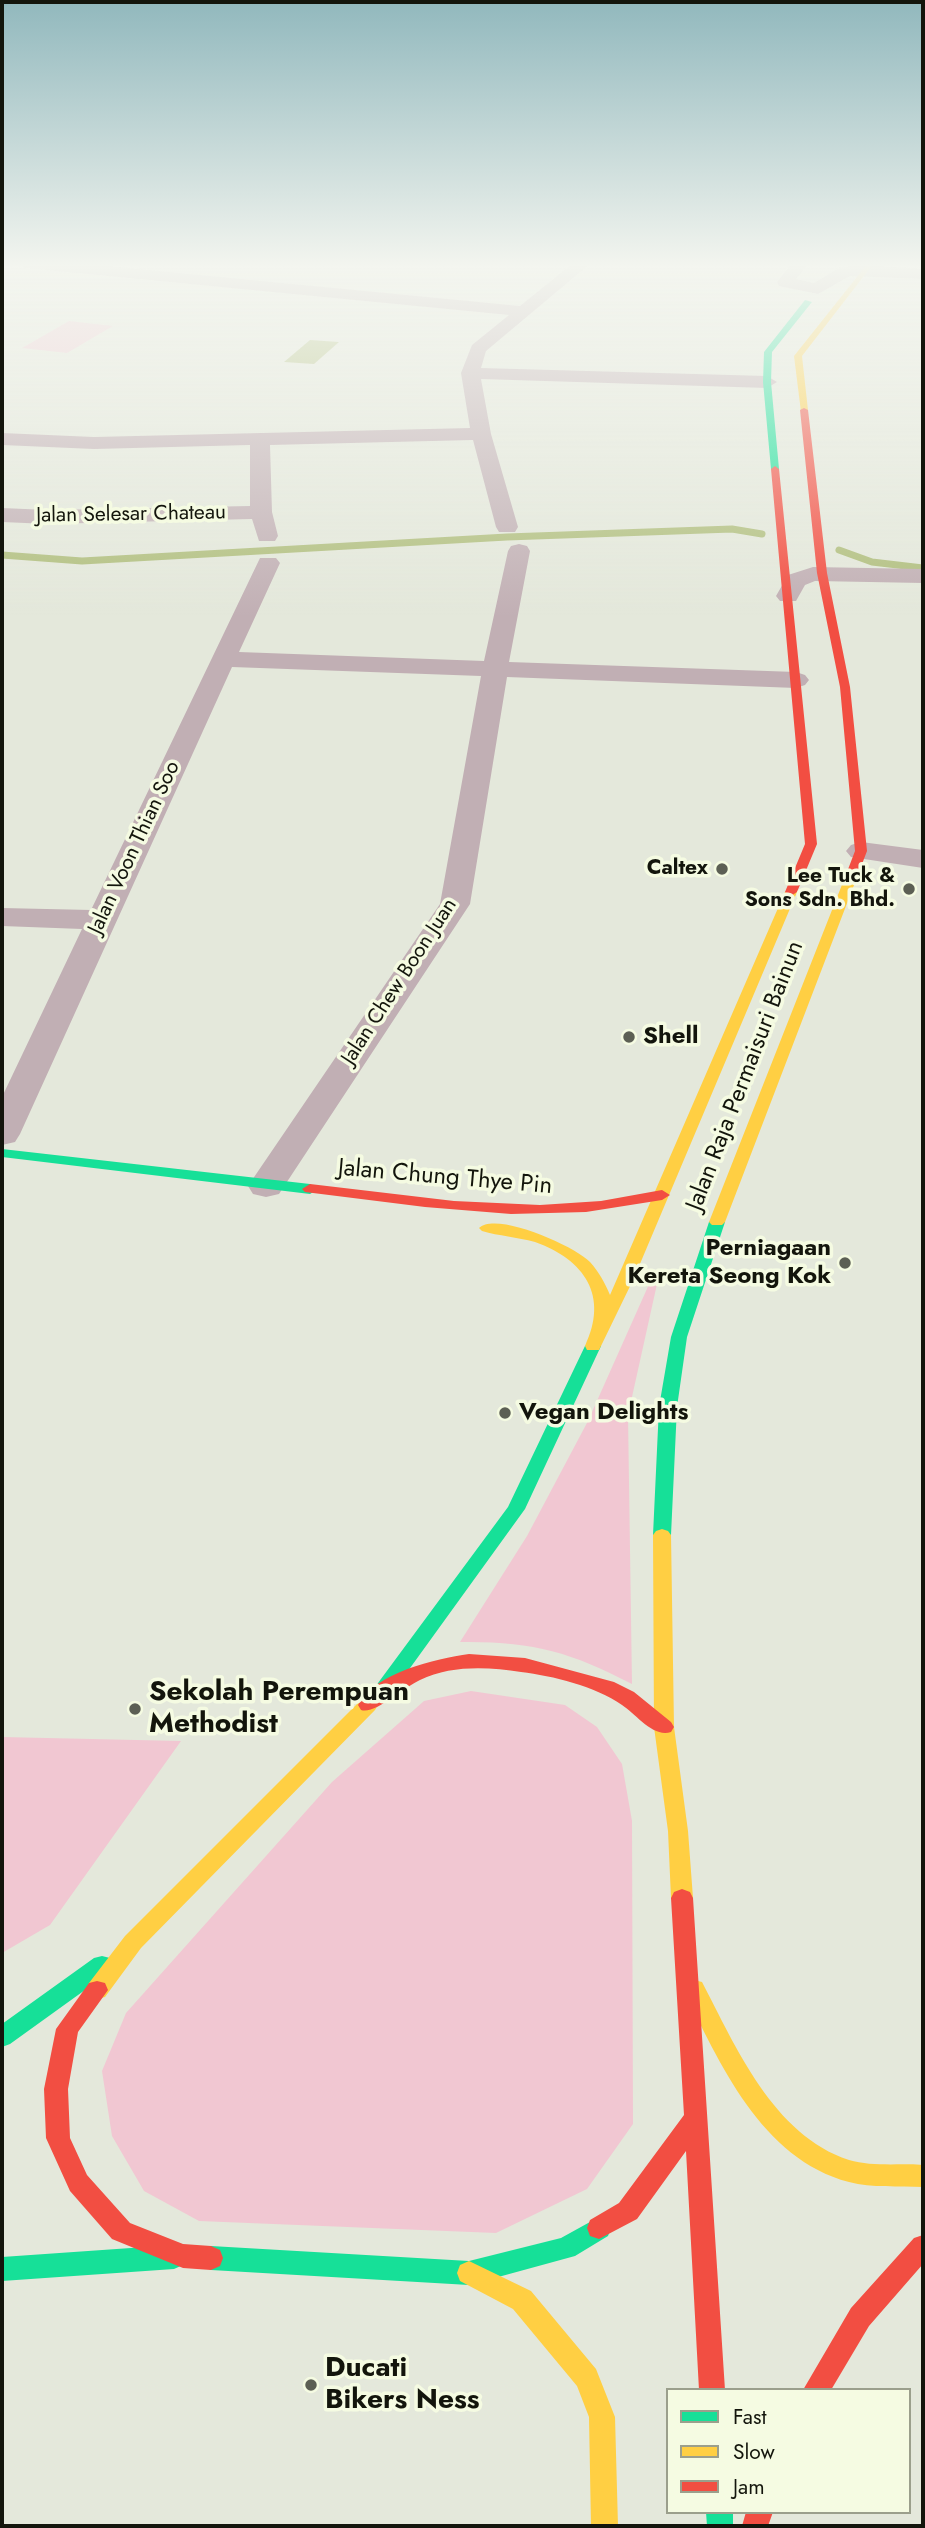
<!DOCTYPE html>
<style>
body{margin:0}
#map{position:relative;width:925px;height:2528px;overflow:hidden;background:#e4e8db;font-family:Jost,sans-serif}
canvas{display:block}
.frame{position:absolute;inset:0;border:4px solid #13150c;pointer-events:none}
.legend{position:absolute;left:666px;top:2388px;width:245px;height:126px;box-sizing:border-box;background:#f5fbe2;border:2px solid #9b9f8c;margin:0;padding:9px 12px;list-style:none;font-size:21px;color:#13150c}
.legend li{display:flex;align-items:center;gap:14px;height:35px}
.legend b{width:35px;border:2px solid #9b9f8c}
</style>
<div id="map">
<canvas width="925" height="2528"></canvas>
<div class="frame"></div>
<ul class="legend">
<li><b style="height:9px;background:#16e098"></b>Fast</li>
<li><b style="height:9px;background:#ffcf43"></b>Slow</li>
<li><b style="height:9px;background:#f24e42"></b>Jam</li>
</ul>
</div>
<script>
const g = document.querySelector('canvas').getContext('2d');
g.lineJoin = 'round';
function fill(path, color) { g.fillStyle = color; g.fill(path, 'evenodd'); }
function trace(path, color, width, dash) { g.strokeStyle = color; g.lineWidth = width; g.lineCap = dash ? 'butt' : 'round'; g.setLineDash(dash || []); g.stroke(path); }
function write(font, color, halo, rows, align = 'center') {
  g.font = font + ' Jost,sans-serif'; g.lineWidth = 7; g.setLineDash([]); g.textBaseline = 'middle'; g.strokeStyle = halo; g.fillStyle = color; for (const [text, x, y, turn = 0] of rows) {
    g.save(); g.translate(x, y); g.rotate((+turn || 0) * Math.PI / 180); g.textAlign = isNaN(turn) ? turn : align; if (halo) g.strokeText(text, 0, 0); g.fillText(text, 0, 0); g.restore();
  }
}
fill(new Path2D(`
 M69,321L113,326L67,353L22,348Z
 M650,1282L657,1284L628,1415L632,1684C569,1651 530,1641 460,1642L527,1536L588,1421Z
 M471,1691L565,1705L597,1727L622,1764L632,1821L633,2124L587,2189L496,2233L199,2221L144,2191L112,2136L102,2071L126,2013L332,1782L424,1701Z
 M2,1737L181,1741L50,1925L2,1953Z`), '#f1c7d2');
fill(new Path2D(`
 M310,340L339,342L314,364L284,362Z`), '#b0be7d');
trace(new Path2D(`
 M839,550L872,562L923,568
 M2,555L82,561L507,537L732,529L762,534`), '#b0be7d', 7);
fill(new Path2D(`
 M18,263H76L520,306L573,263H591L486,351L481,368L767,376L777,382L767,388L481,379L491,434L518,527L515,532H499L496,527L473,440L270,445L272,512L278,536L275,541H259L252,519L48,524L2,522V508L48,510L250,506V445L94,449L2,445V433L94,437L470,428L461,373L472,345L509,315L26,268Z
 M792,263H809L796,279L814,283L839,268L859,265L923,269V279L850,276L818,294L779,286L777,282Z
 M519,544L527,546L530,551L509,662L796,672L805,675L809,680L805,685L796,688L507,677L470,904L279,1194L266,1197L253,1194L248,1186L440,904L481,676L232,667L20,1134L15,1142L2,1145V1097L82,929L2,926V908L91,910L260,558H276L280,563L239,652L484,661L508,551L511,546Z
 M813,567L923,569V583L815,581L805,585L796,601H780L776,596L788,575Z
 M861,842L923,850V868L851,857L846,851L851,845Z`), '#c1afb4');
fill(new Path2D(`
 M805,300L812,302L772,352L771,382L779,469L775,472L771,469L763,382L764,352Z
 M2,1149L310,1184L318,1189L310,1194L2,1157Z
 M717,1217L725,1222L687,1337L677,1407L671,1535L668,1539H656L653,1535L659,1407L671,1337L709,1222Z
 M593,1341L601,1346L525,1509L392,1693L385,1695L378,1693L375,1688L378,1683L508,1507L585,1346Z
 M102,1956L110,1958L113,1965L110,1972L10,2044L2,2047V2024L94,1958Z
 M599,2217L608,2220L611,2228L608,2236L575,2256L469,2285L211,2270L202,2266L199,2258L202,2250L211,2246L469,2261L561,2238Z
 M174,2245L183,2249L186,2257L183,2265L174,2269L2,2281V2257Z
 M706,2512H733V2526H707Z`), '#16e098');
fill(new Path2D(`
 M868,263H874L802,356L808,410L801,412L794,356Z
 M853,868L859,872L725,1222L722,1225H712L709,1222L847,872Z
 M791,888L797,892L634,1278L601,1346L599,1350H587L585,1346C609,1296 585,1260 535,1242C517,1237 499,1236 482,1231L479,1228C496,1211 575,1246 590,1262C599,1272 605,1283 610,1295L785,892Z
 M662,1529L668,1531L671,1535L674,1727L688,1831L693,1898L690,1904L682,1907L674,1904L671,1898L668,1831L654,1727L653,1535L656,1531Z
 M368,1698L375,1700L378,1705L375,1710L141,1948L105,1997L97,1999L89,1997L86,1990L89,1983L125,1936L361,1700Z
 M694,1980L702,1982C736,2047 773,2135 849,2160C872,2167 899,2163 923,2165V2187C899,2186 872,2188 849,2182C761,2159 719,2062 683,1989L686,1982Z
 M469,2261L531,2291L596,2369L615,2417L618,2526H591L589,2417L577,2386L513,2309L460,2281L457,2273L460,2265Z`), '#ffcf43');
fill(new Path2D(`
 M804,408L808,410L827,573L850,687L867,851L859,872L853,876L847,872L855,851L840,687L817,573L800,410Z
 M775,466L779,469L817,844L797,892L791,896L785,892L805,844L771,469Z
 M310,1184L454,1201L540,1205L601,1201L662,1190L670,1195L662,1200L586,1212L511,1214L425,1207L305,1192L302,1189Z
 M469,1654L525,1658L614,1682L634,1692L671,1722L674,1727L671,1732C653,1738 636,1714 622,1705C595,1686 553,1676 521,1672C488,1667 451,1665 420,1680C404,1687 375,1715 361,1710L358,1705C376,1672 435,1659 469,1654Z
 M682,1889L690,1892L693,1898L725,2390H699L686,2151L637,2219L599,2239L590,2236L587,2228L590,2220L619,2203L684,2115L671,1898L674,1892Z
 M97,1981L105,1983L108,1990L78,2032L68,2089L70,2138L87,2175L130,2223L183,2244L211,2246L220,2250L223,2258L220,2266L211,2270L183,2268L112,2239L70,2191L46,2138L44,2089L56,2029L89,1983Z
 M923,2235V2264L869,2326L831,2390H803L851,2308L914,2238Z
 M746,2512H773L768,2526H742Z`), '#f24e42');
const sky = g.createLinearGradient(0, 0, 0, 617);
sky.addColorStop(0, '#91b8bd');
sky.addColorStop(0.43, '#f3f5ef');
sky.addColorStop(1, '#f3f5ef00');
g.fillStyle = sky;
g.fillRect(0, 0, 925, 617);
for (const [x, y, r, color] of [
 [722,869,7,"#5c5f54"],
 [909,889,7,"#5c5f54"],
 [629,1037,7,"#5c5f54"],
 [845,1263,7,"#5c5f54"],
 [505,1413,7,"#5c5f54"],
 [135,1709,7,"#5c5f54"],
 [311,2385,7,"#5c5f54"]
]) { const dot = new Path2D(); dot.arc(x, y, r, 0, 2 * Math.PI); g.fillStyle = color; g.fill(dot); trace(dot, '#f5fbe2', 2.5); }
write('21px', '#13150c', '#f5fbe2', [
 ["Jalan Selesar Chateau",131,515,-1],
 ["Jalan Voon Thian Soo",135,848,-65],
 ["Jalan Chew Boon Juan",400,982,-57]
]);
write('bold 21px', '#13150c', '#f5fbe2', [
 ["Caltex",708,869],
 ["Lee Tuck &",895,877],
 ["Sons Sdn. Bhd.",895,901]
], 'right');
write('bold 24px', '#13150c', '#f5fbe2', [
 ["Shell",643,1037],
 ["Perniagaan",831,1249,"right"],
 ["Kereta Seong Kok",831,1277,"right"],
 ["Vegan Delights",519,1413]
], 'left');
write('24px', '#13150c', '#f5fbe2', [
 ["Jalan Raja Permaisuri Bainun",746,1076,-69],
 ["Jalan Chung Thye Pin",445,1178,5]
]);
write('bold 28px', '#13150c', '#f5fbe2', [
 ["Sekolah Perempuan",149,1693],
 ["Methodist",149,1725],
 ["Ducati",325,2369],
 ["Bikers Ness",325,2401]
], 'left');
</script>
